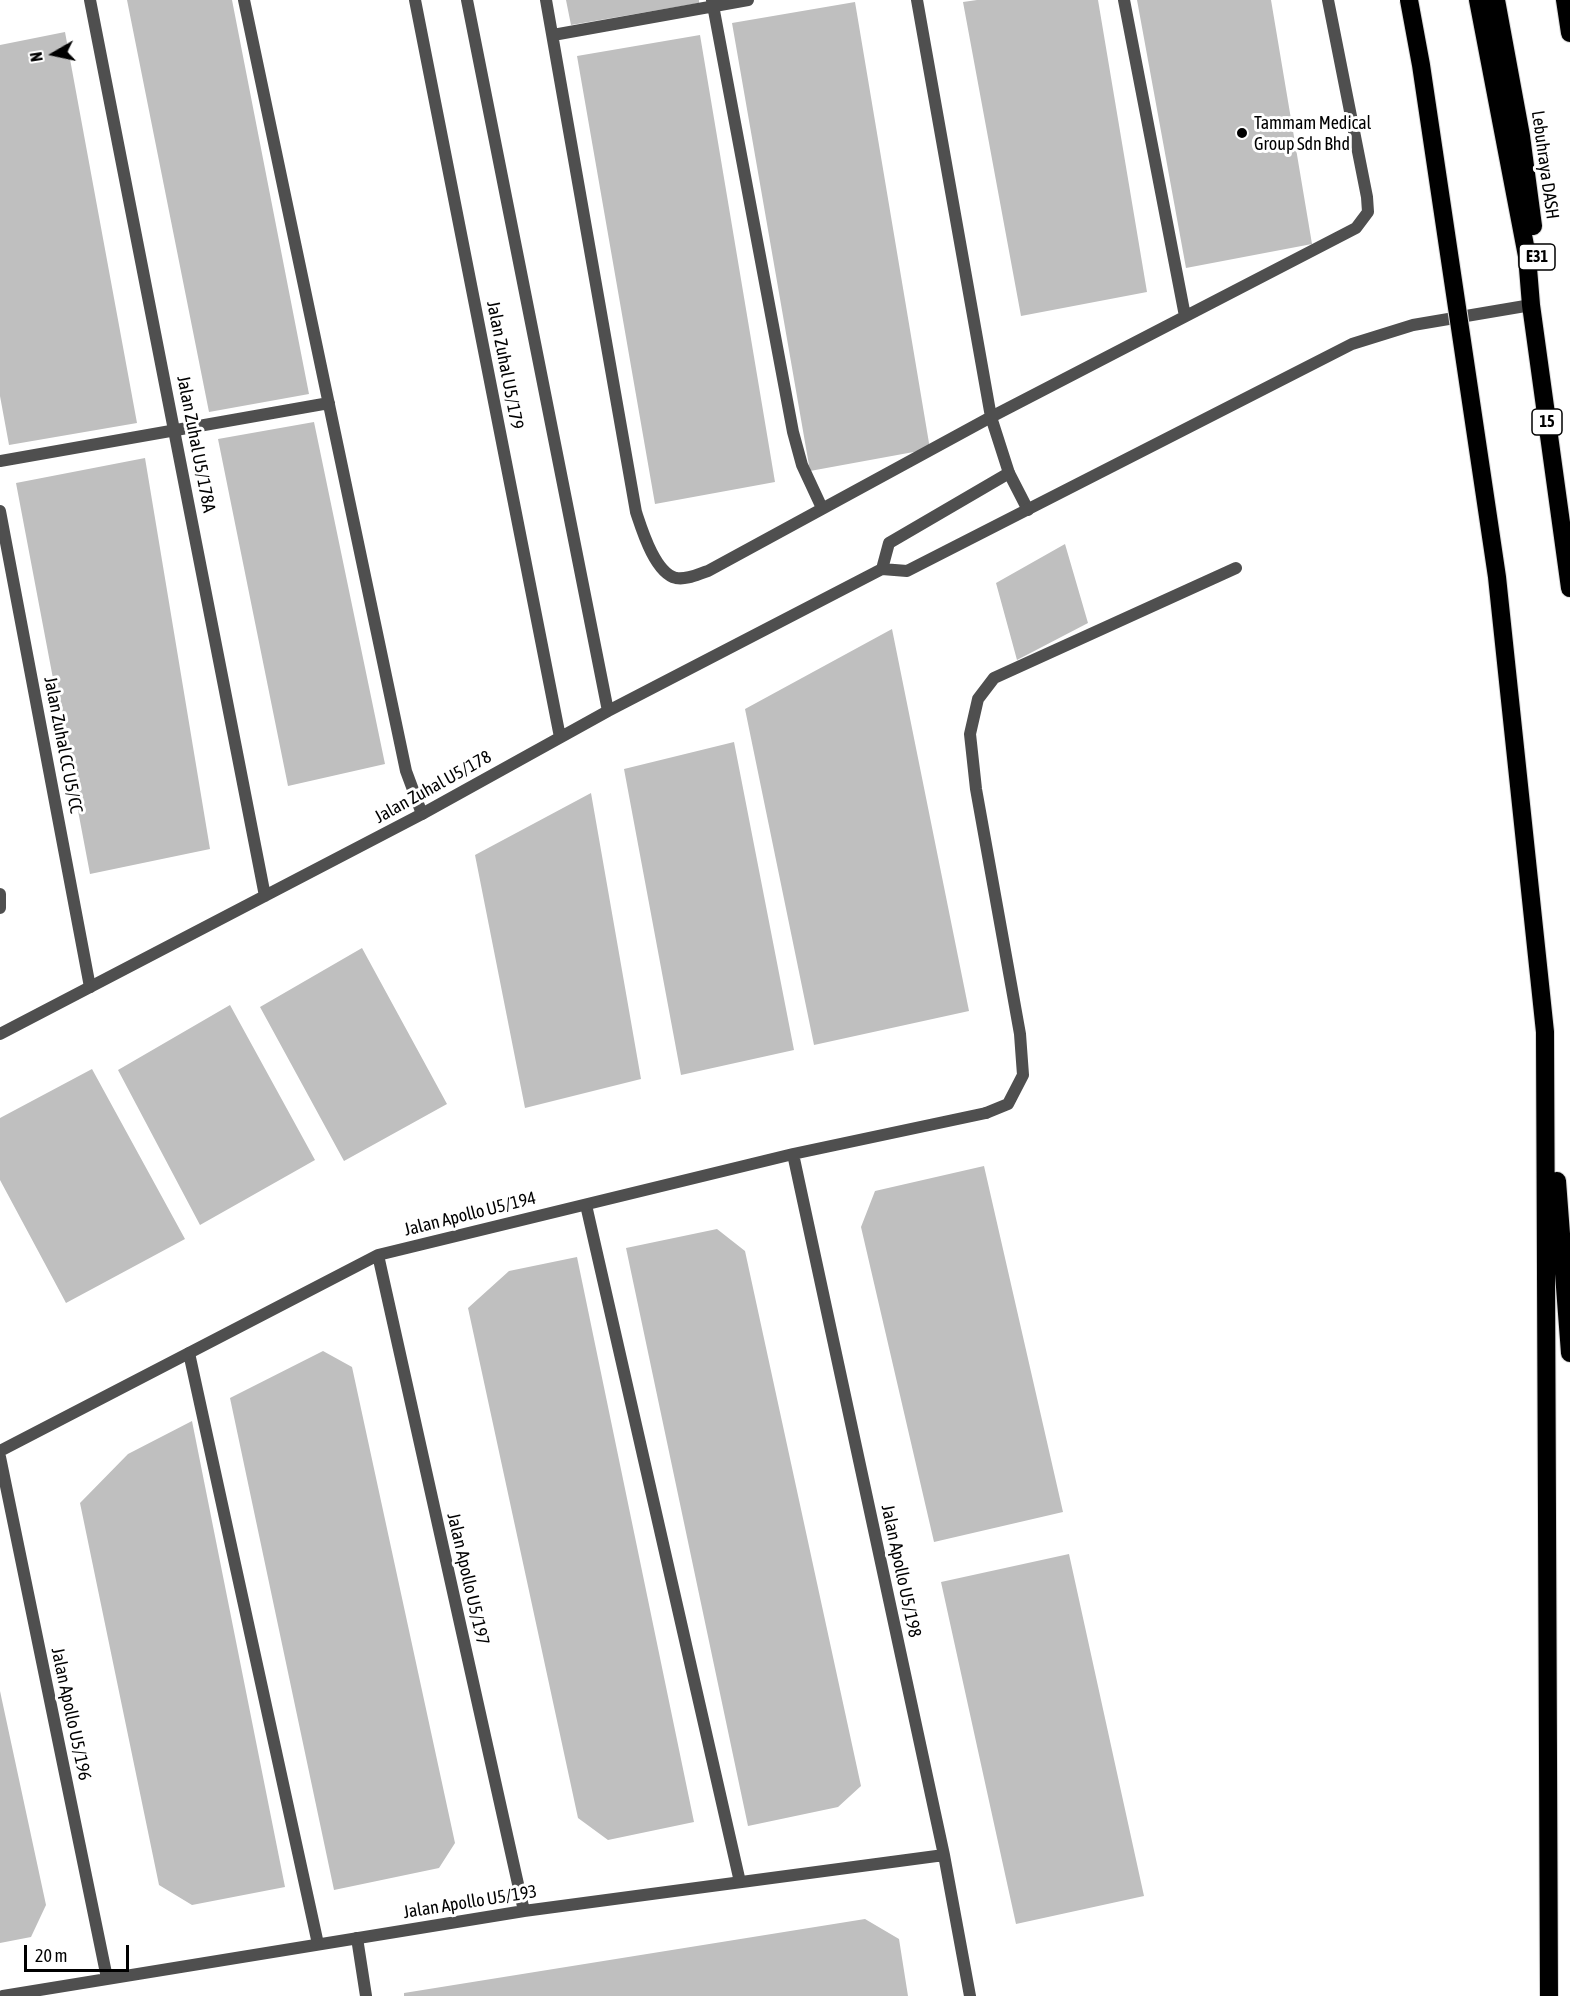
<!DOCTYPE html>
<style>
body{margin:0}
#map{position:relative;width:1570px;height:1996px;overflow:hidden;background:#fff;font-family:"Asap Condensed",sans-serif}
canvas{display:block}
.north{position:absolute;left:24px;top:24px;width:60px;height:60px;-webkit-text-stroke:4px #fff;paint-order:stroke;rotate:261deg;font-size:16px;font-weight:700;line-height:24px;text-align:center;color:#000}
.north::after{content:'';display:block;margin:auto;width:21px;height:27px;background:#000;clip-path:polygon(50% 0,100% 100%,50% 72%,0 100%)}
.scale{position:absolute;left:24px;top:1945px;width:105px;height:27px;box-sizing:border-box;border:3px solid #000;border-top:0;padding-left:8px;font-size:18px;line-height:21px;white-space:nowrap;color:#000;-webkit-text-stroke:4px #fff;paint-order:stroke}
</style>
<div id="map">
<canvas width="1570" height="1996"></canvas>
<div class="north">N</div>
<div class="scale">20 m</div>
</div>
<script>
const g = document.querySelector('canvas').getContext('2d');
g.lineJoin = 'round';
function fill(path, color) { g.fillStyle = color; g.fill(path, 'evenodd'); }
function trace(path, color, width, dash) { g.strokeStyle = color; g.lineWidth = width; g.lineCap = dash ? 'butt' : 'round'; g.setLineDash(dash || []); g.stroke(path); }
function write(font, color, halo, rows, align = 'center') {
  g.font = font + ' "Asap Condensed",sans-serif'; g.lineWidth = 6; g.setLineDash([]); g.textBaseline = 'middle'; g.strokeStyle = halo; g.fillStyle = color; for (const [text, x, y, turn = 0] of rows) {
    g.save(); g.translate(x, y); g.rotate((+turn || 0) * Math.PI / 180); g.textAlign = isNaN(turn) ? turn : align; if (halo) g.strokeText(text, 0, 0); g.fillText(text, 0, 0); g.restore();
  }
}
fill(new Path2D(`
 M127,0H232L309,394L209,412Z
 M566,0H699V3L571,25Z
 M977,0H1098L1147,292L1021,316L963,2Z
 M1137,0H1271L1312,244L1186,268Z
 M855,2L930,449L810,471L732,23Z
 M65,32L137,423L9,445L0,396V45Z
 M700,35L775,482L655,504L577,56Z
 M314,422L385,764L288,786L218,439Z
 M145,458L210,849L90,874L16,483Z
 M1065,544L1088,623L1017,660L996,583Z
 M892,629L969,1011L814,1045L745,709Z
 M734,742L794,1050L681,1075L624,769Z
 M591,793L641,1079L525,1108L475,855Z
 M362,948L447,1104L344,1161L260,1007Z
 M230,1005L315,1160L200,1225L118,1070Z
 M92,1069L185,1239L66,1303L0,1180V1118Z
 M984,1166L1063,1512L934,1542L861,1227L875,1191Z
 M717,1229L745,1251L861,1786L838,1807L748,1826L626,1248Z
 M577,1257L694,1822L608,1840L578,1818L468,1308L509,1271Z
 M323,1351L352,1367L455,1843L439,1868L334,1890L230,1398Z
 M192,1421L285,1887L192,1905L159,1885L80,1503L128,1454Z
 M1069,1554L1144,1896L1016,1924L941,1582Z
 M0,1691L46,1905L31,1937L0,1943Z
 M865,1919L899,1939L908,1996H404V1993Z`), '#bfbfbf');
const highway = new Path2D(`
 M1478,0L1527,256L1531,305L1570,588
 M1496,0L1521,136L1533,226
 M1565,0L1570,33
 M1545,1032L1549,1996
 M1557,1181L1570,1353`);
trace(highway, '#dbdbdb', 20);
trace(new Path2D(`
 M244,0L406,771L422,814
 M546,0L636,512C642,530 655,573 676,578C687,580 698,574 708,571L991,417L1356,228L1368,212L1367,197L1328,0
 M712,0L793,432L802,465L822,508
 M917,0L991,417L1009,473L1028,510
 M1124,0L1185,316
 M553,35L748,0
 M0,461L329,403
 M0,511L90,987
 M0,894V908
 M986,1113L1008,1104L1023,1075L1020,1034L976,789L970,734L978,699L994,678L1236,568
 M586,1205L740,1882
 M189,1353L318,1944
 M357,1938L366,1996`), '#4f4f4f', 12);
trace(new Path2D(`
 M90,0L265,896
 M415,0L560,737
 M467,0L608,711
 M882,569L907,571L1352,344L1413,325L1531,305
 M882,569L889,543L1009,473
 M0,1034L422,814L608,711L882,569
 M793,1154L944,1855L970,1996
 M378,1255L524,1911
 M0,1451L378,1255L793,1154L986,1113
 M0,1457L107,1978
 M3,1996L524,1911L944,1855`), '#4f4f4f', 12);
trace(highway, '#000', 18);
const highwayBridge = new Path2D(`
 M1409,0L1421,65L1497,577L1545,1032`);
trace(highwayBridge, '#dbdbdb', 20, []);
trace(highwayBridge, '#000', 18);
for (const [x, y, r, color] of [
 [1242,133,6,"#000"]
]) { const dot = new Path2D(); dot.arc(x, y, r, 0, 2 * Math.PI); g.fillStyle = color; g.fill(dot); trace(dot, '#fff', 2); }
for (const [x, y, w] of [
 [1537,257,36],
 [1547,422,30]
]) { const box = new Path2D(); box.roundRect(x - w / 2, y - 13, w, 26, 4.5); g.fillStyle = '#fff'; g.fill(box); trace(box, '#000', 1.5); }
write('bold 16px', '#000', null, [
 ["E31",1537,257],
 ["15",1547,422]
]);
write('18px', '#000', '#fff', [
 ["Tammam Medical",1254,123],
 ["Group Sdn Bhd",1254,144]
], 'left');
write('18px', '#000', '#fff', [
 ["Lebuhraya DASH",1545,165,82],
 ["Jalan Zuhal U5/179",505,365,79],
 ["Jalan Zuhal U5/178A",196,444,79],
 ["Jalan Zuhal CC U5/CC",63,745,79],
 ["Jalan Zuhal U5/178",433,787,-29],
 ["Jalan Apollo U5/194",470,1214,-14],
 ["Jalan Apollo U5/198",901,1571,78],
 ["Jalan Apollo U5/197",468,1579,77],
 ["Jalan Apollo U5/196",71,1714,78],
 ["Jalan Apollo U5/193",470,1902,-9]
]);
</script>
